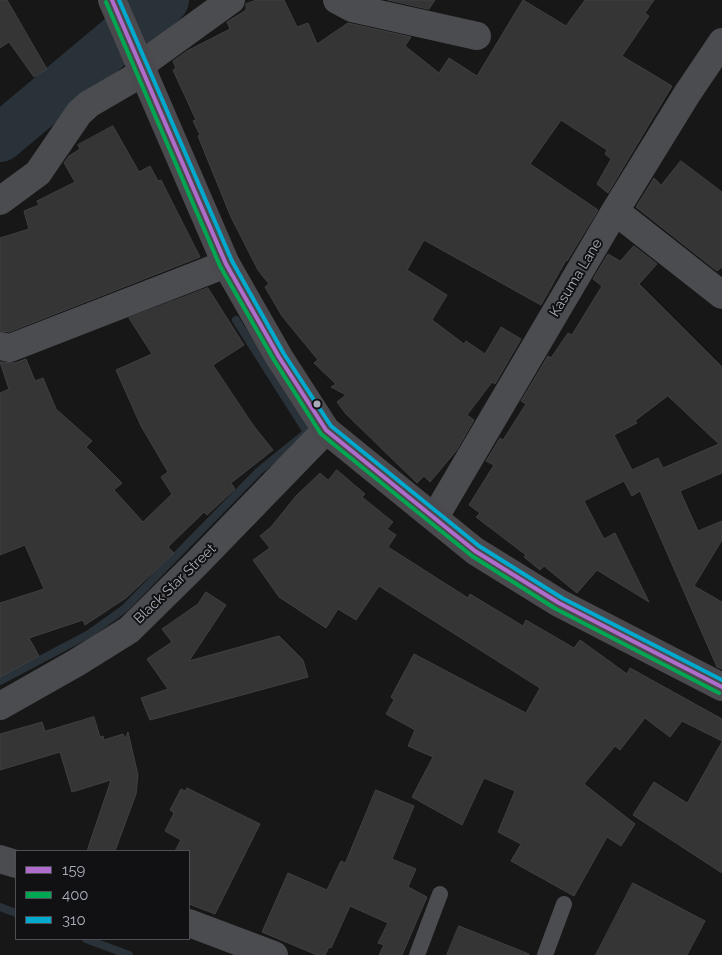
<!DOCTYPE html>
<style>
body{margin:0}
#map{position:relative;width:722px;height:955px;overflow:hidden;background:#171717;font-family:Raleway,sans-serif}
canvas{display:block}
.legend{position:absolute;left:15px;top:850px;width:175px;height:90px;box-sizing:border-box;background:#111113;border:1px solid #4d4f55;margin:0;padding:6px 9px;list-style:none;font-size:15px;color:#a8adb8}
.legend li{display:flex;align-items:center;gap:10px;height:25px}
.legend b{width:25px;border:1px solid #4d4f55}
</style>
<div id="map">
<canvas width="722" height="955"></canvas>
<ul class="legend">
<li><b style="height:6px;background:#b06ccc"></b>159</li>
<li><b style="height:6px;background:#00a651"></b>400</li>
<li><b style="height:6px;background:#00a9ce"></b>310</li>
</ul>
</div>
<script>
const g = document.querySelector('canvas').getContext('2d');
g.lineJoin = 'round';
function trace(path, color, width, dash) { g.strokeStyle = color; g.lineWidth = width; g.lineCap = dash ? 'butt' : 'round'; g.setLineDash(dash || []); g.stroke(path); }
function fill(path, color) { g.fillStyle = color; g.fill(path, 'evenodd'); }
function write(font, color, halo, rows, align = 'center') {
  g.font = font + ' Raleway,sans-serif'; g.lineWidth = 4; g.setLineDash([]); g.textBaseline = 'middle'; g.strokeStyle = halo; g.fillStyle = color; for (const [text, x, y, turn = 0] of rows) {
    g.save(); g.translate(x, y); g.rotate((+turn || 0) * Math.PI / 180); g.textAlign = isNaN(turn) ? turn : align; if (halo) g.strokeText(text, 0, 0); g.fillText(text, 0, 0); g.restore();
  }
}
trace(new Path2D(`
 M0,681L89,634L124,609L259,471L307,432L236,320
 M0,907L16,913
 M86,939L129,955`), '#2a3239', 8);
trace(new Path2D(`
 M0,138L165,0`), '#2a3239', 48);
const building = new Path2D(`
 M0,0H7L47,69L34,77L9,42L0,48Z
 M257,0H284L297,27L308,23L317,44L348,23L411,37L405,46L439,73L449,58L477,76L523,0L566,26L585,0H654L645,13L649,16L622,56L672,86L608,193L597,184L611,159L605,154L607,150L561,120L530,164L598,210L567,261L566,260L541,305L424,240L407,270L447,295L432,320L464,344L466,341L485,354L501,327L521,339L495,384L492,382L467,415L474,420L456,451L430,482L424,476L417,483L346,414L337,402L346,395L331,387L336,384L314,363L318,360L282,316L265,287L269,284L258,270L231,217L198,136L200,135L193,121L196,120L173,70L176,68L173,61L187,51L230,29L227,22L246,10V4Z
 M388,0H435L429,9Z
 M113,126L139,172L150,166L158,181L161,180L200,257L9,332L0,331V238L29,229L24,211L39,205L37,201L75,182L64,163L69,156L80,149L78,145Z
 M681,161L722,192V267L717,271L636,207L654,178L661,185Z
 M634,246L657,264L639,284L722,367V473L680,491L698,531L722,521V540L694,586L722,602V669L717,667L640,491L632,496L624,481L584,501L604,539L615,533L649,602L597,570L577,593L544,566L540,570L524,557L526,555L476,517L480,513L469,505L494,465L486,461L500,438L503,440L526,404L521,401L548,356L551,358L568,333L572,335L602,286L593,279L608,254L620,261ZM668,396L719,444L663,468L658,458L632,470L614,435L637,423L635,421Z
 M208,288L244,345L213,365L253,425L273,450L231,483L235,489L207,515L204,512L168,547L174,553L126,598L85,625L83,620L29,638L39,656L0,677V603L44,589L25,545L0,555V393L9,389L0,362L15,363L26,359L35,381L43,378L56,409L92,441L86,447L122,483L114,490L143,522L172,494L161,477L168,472L141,426L116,370L152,354L129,318Z
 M337,470L365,494L362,497L393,522L387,529L396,535L388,547L468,598L470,594L523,626L526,620L574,648L580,640L627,674L630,668L722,719V741L682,721L670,737L645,718L620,750L615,746L584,784L635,824L621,846L607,837L574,896L511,861L521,844L498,832L515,791L484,778L462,825L412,797L433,757L408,746L415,730L386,714L394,700L391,697L414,654L526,713L540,688L379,586L356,620L338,609L326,628L279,597L253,560L270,548L260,536L271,527L296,496L320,473L328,480Z
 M206,592L226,605L189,661L279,636L303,660L308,677L150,720L141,698L168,689L147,659L172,642L162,629L198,604Z
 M94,717L100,737L103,736L104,740L123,734L125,739L128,732L138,775L136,794L115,851H87L111,780L72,792L60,752L0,770V734L42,722L45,731Z
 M722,742V873L633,815L654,782L687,803Z
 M187,788L260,824L215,914L189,904V851H175L181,840L165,831L174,813L170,810L181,789L185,791Z
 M376,790L414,806L392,859L416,869L408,887L427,897L402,955H379L384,945L378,943L388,923L350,906L331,948L329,947L325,955H317L262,932L288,873L327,890L341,861L345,863Z
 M633,883L705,921L687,955H596Z
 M459,926L529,954V955H447Z`);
fill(building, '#353536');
trace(building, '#3f4043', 1);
trace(new Path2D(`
 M417,955L440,894
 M545,955L564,904`), '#4b4c50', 16);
trace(new Path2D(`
 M337,0L352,8L477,36
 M141,65L231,0
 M0,201L38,173L79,113L89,104L144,72
 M615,211L722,295
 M0,346L10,348L226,264
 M435,517L615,211L687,94L722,42
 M0,706L76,663L129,630L196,564L326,430
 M0,859L16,864
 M189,923L274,955`), '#4b4c50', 28);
trace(new Path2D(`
 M112,0L226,264L279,357L326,430L475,551L559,603L722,687`), '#4a4a4e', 28);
trace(new Path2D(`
 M112,0L226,264L279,357L326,430L475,551L559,603L722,687`), '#b06ccc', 4);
trace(new Path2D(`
 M106,2L220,266L274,360L321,434L472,556L556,609L719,693`), '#00a651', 4);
trace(new Path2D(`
 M119,0L232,261L284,354L331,426L479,546L562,598L722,680`), '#00a9ce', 4);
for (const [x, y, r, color] of [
 [317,404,4.5,"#a8adb8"]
]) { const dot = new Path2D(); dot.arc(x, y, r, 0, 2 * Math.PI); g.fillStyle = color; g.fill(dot); trace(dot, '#111113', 2); }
write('14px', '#a8adb8', '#111113', [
 ["Kasuma Lane",576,278,-59],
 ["Black Star Street",175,584,-44]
]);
</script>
